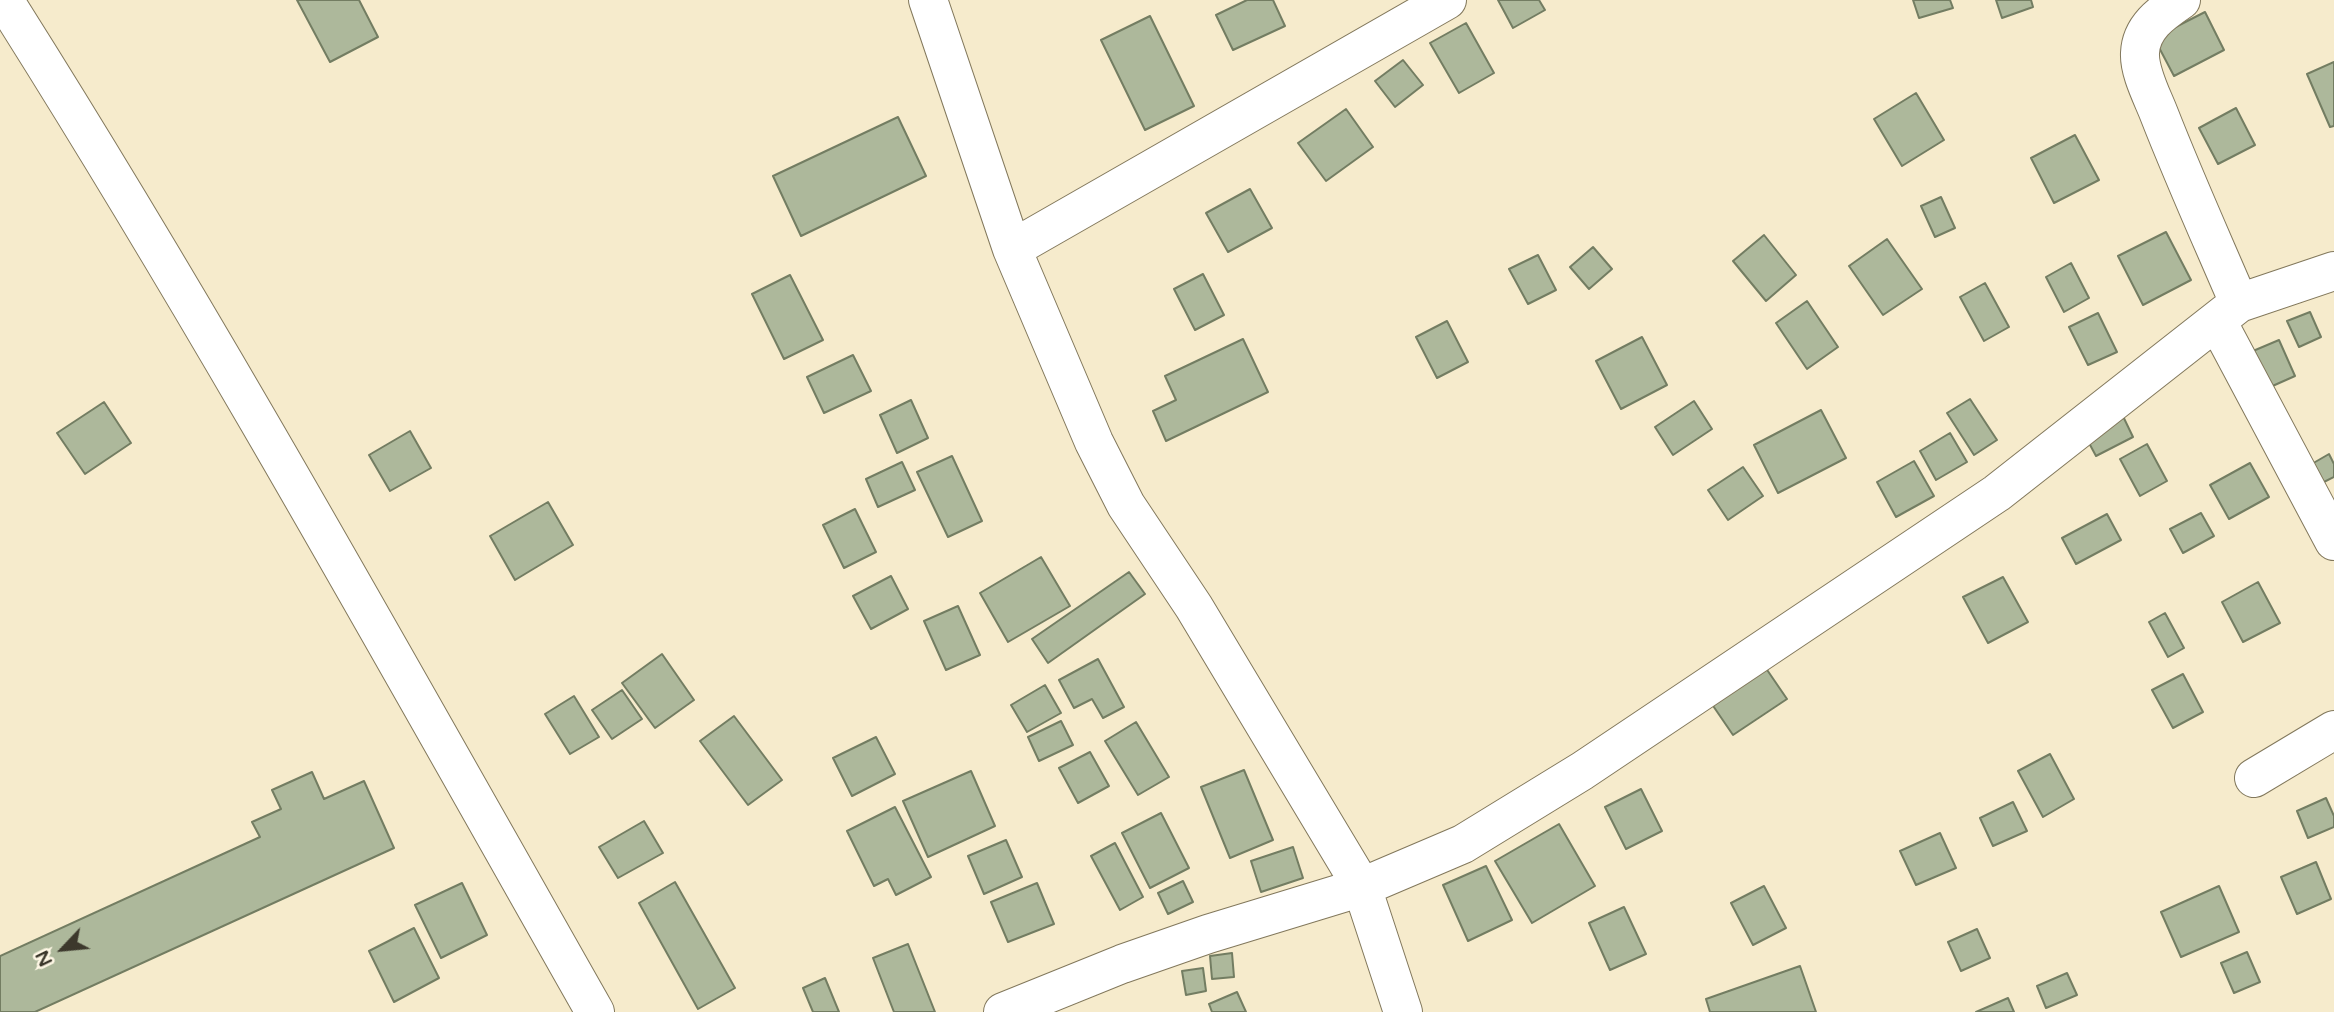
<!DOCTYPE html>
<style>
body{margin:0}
#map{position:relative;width:2334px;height:1012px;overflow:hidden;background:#f6ebcc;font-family:"Varela Round",sans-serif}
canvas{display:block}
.north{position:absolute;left:28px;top:914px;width:70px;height:70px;-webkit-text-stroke:5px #fff8e6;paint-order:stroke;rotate:244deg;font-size:19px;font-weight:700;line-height:28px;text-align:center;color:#3c382c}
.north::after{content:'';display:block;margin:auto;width:24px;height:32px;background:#3c382c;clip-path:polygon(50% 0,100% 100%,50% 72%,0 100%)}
</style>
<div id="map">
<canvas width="2334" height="1012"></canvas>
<div class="north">N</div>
</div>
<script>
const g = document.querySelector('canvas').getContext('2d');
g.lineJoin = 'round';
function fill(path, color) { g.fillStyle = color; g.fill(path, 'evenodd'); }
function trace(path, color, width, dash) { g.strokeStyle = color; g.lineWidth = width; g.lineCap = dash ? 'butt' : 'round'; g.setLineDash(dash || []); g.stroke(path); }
const building = new Path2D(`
 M297,0H359L378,37L330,62Z
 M1247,0H1273L1285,26L1233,50L1216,15Z
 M1498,0H1539L1545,10L1513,28Z
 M1913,0H1950L1953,8L1919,18Z
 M1996,0H2031L2033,7L2002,18Z
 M2205,12L2224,50L2174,76L2154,38Z
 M1150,16L1194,106L1145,130L1101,40Z
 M1466,23L1494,73L1459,93L1430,43Z
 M1403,60L1423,85L1395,107L1375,81Z
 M2334,62V126L2330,127L2307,74Z
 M1916,93L1944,140L1902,166L1874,119Z
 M2236,108L2255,145L2218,164L2199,128Z
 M1346,109L1373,147L1326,181L1298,143Z
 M898,117L926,176L801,236L773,176Z
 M2075,135L2099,180L2054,203L2031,158Z
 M1250,189L1272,228L1228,252L1206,213Z
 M1941,197L1955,228L1935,237L1921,206Z
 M2166,232L2191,280L2143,305L2118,256Z
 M1764,235L1796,275L1766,301L1733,261Z
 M1887,239L1922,289L1883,315L1849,266Z
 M1593,247L1612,269L1589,289L1570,267Z
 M1538,255L1556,290L1528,304L1509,269Z
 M2071,263L2089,298L2064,312L2046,277Z
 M1203,274L1224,315L1195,330L1174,289Z
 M790,275L823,340L784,359L752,294Z
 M1985,283L2009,327L1984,341L1960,297Z
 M1807,301L1838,347L1807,369L1776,323Z
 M2310,312L2321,337L2299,347L2287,321Z
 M2098,313L2117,352L2088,365L2069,327Z
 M1447,321L1468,362L1437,378L1416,337Z
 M1642,337L1667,385L1621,409L1596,361Z
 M1243,339L1268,392L1166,441L1153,411L1176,400L1165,376Z
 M2279,340L2295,376L2268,388L2253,351Z
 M853,355L871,391L824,413L807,377Z
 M1970,399L1997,440L1974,455L1947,413Z
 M911,400L928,438L897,453L880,415Z
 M1694,401L1712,429L1673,455L1655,427Z
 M104,402L131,443L85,474L57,433Z
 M1821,410L1846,458L1778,493L1754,445Z
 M2120,410L2133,437L2096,456L2082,430Z
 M410,431L431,468L390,491L369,455Z
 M1950,433L1967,462L1936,480L1920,451Z
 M2147,444L2167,481L2140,496L2120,459Z
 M2329,454L2334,464V477L2320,484L2310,465Z
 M952,456L982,521L948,537L917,472Z
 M1914,461L1934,496L1896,517L1877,482Z
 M902,462L915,490L878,507L866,479Z
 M2250,463L2269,497L2229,519L2210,485Z
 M1743,467L1763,496L1728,520L1708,490Z
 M548,502L573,545L515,580L490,536Z
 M855,509L876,552L844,568L823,525Z
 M2201,513L2214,536L2183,553L2170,529Z
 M2107,514L2121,540L2076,564L2062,538Z
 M1041,557L1070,606L1008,642L980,593Z
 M1129,572L1145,594L1048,663L1032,639Z
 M891,576L908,609L871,629L853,596Z
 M2003,577L2028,622L1988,643L1963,597Z
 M2258,582L2280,623L2243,642L2222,602Z
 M958,606L980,655L946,670L924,621Z
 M2165,613L2184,648L2168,657L2149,622Z
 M662,654L694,700L655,728L622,683Z
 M1098,659L1124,707L1103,718L1092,699L1074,708L1059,680Z
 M1761,661L1787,699L1733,735L1707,697Z
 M2183,674L2203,712L2173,728L2152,690Z
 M1045,685L1061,713L1027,732L1011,705Z
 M622,690L642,719L612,739L592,710Z
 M574,696L599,737L570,754L545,714Z
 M734,716L782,780L748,805L700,741Z
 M1061,721L1073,745L1039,761L1028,737Z
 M1136,722L1169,777L1138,795L1105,741Z
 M876,737L895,774L852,796L833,758Z
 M1090,752L1109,786L1078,803L1059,768Z
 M2050,754L2074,799L2043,817L2018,771Z
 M1244,770L1273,840L1230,858L1201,787Z
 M971,771L995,826L928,857L903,801Z
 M312,772L324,799L364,781L394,848L35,1012H0V956L260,837L252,822L281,809L272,790Z
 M1641,789L1662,831L1626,849L1605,807Z
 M2326,798L2334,816V827L2308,838L2297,811Z
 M2013,802L2027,831L1993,846L1980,818Z
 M895,807L931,877L896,895L888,879L874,886L847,831Z
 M1161,813L1189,868L1150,888L1122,833Z
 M644,821L663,853L618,878L599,847Z
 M1559,824L1595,886L1532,923L1495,861Z
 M1940,833L1956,868L1916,885L1900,851Z
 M1006,840L1022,877L984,894L968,856Z
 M1115,843L1143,897L1120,910L1091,856Z
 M1293,847L1303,878L1261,892L1251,861Z
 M2316,862L2331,899L2297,914L2281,877Z
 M1486,866L1512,920L1468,941L1443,885Z
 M1183,881L1193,902L1168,914L1158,893Z
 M675,882L735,988L698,1009L639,903Z
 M462,883L487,935L441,958L415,905Z
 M1037,883L1054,924L1008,942L991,902Z
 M1764,886L1786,928L1753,945L1731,903Z
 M2219,886L2239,932L2181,957L2161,912Z
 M1624,907L1646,954L1610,970L1589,923Z
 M414,928L439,978L394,1002L369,951Z
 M1977,929L1990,958L1961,971L1948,942Z
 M908,944L935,1012H894L873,958Z
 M2247,952L2260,982L2234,993L2221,963Z
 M1232,953L1234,977L1212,979L1210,956Z
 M1800,966L1816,1012H1710L1706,999Z
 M1203,968L1206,991L1186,995L1182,971Z
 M2067,973L2077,995L2046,1008L2037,986Z
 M825,978L839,1012H813L803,988Z
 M1237,992L1246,1012H1212L1209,1004Z
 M2008,998L2014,1012H1976Z`);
fill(building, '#adb89b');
trace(building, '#737d62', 2);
const street = new Path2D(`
 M4,0C213,330 402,672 595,1012
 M928,0L1012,249L1094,442L1126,505L1194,607L1362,887L1403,1012
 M2181,0C2162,13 2141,27 2140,53C2139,72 2152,96 2159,114C2184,178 2212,240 2239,303
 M1012,249L1447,0
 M2217,321L2334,541
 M2254,778L2334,730
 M1003,1012L1122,964L1208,934L1362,887L1463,844L1582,771L1997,493L2239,303L2334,271`);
trace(street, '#82785c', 40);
trace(street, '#fff', 38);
</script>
